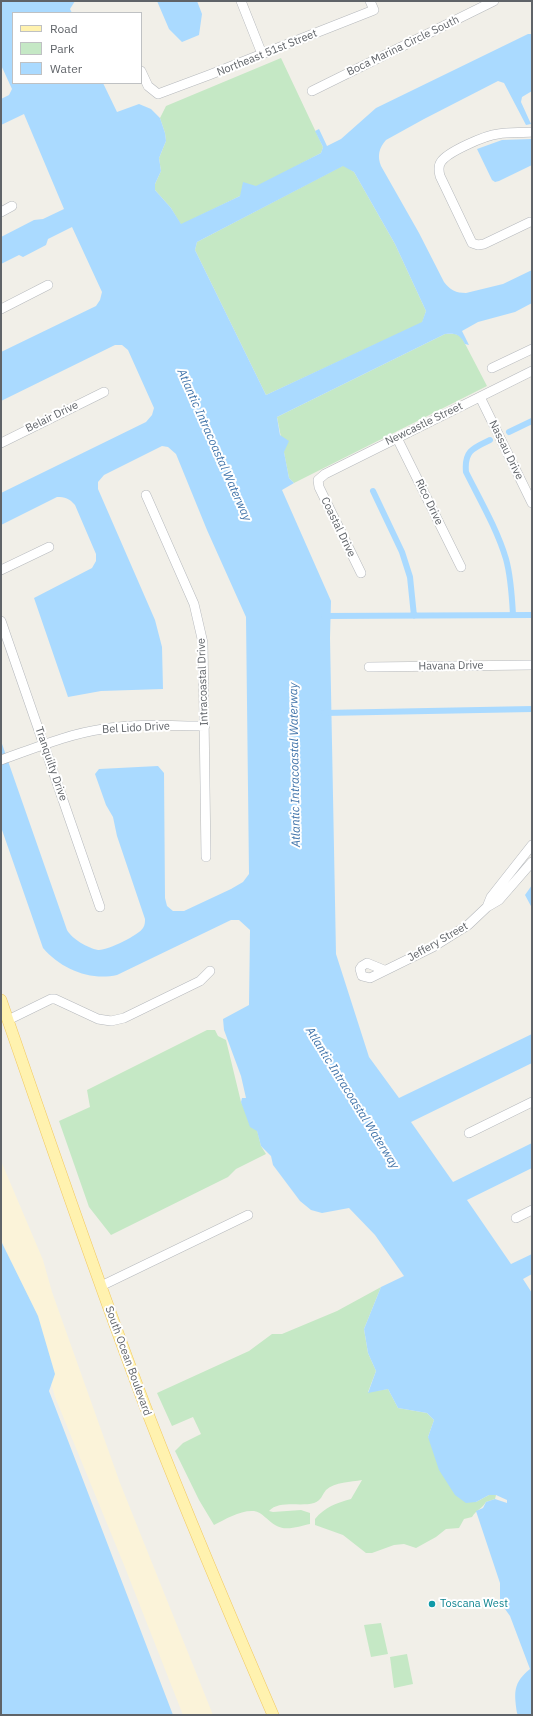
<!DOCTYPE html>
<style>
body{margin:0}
#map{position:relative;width:533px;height:1716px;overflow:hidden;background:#f1efe8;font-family:"IBM Plex Sans",sans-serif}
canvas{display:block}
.frame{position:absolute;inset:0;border:2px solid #5f6368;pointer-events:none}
.legend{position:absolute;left:12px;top:12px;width:130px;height:72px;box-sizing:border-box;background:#fff;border:1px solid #bfc1c3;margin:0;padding:5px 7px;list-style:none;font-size:12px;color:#5f6368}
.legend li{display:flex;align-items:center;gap:8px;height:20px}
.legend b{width:20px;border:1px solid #bfc1c3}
</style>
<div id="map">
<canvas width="533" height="1716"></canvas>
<div class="frame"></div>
<ul class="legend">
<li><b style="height:5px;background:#fff2af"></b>Road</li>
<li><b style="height:11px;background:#c5e8c5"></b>Park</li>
<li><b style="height:11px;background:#aadaff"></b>Water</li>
</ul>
</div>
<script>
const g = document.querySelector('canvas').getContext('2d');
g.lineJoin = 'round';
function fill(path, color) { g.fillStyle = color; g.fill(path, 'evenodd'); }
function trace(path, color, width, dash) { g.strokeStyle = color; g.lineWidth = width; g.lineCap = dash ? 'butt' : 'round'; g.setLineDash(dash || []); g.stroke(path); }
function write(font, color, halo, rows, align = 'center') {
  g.font = font + ' "IBM Plex Sans",sans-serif'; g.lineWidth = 4; g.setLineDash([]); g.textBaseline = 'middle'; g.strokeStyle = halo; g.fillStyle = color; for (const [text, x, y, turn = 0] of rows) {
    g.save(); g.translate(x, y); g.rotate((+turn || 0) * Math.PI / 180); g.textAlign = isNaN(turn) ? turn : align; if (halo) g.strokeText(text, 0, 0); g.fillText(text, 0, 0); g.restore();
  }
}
fill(new Path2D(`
 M281,58L323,147L321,153L240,196L181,225L171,208L155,190V184L161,171L159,158L166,141L165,133L160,118L166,106Z
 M344,165L354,172L395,244L426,311L422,323L266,395L195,250L197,242Z
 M445,334H455L461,336L487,386L294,483L289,478L277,417Z
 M207,1030H215L218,1036L226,1040L241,1102L257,1130L261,1146L266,1154L236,1169L228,1177L111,1235L89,1207L59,1121L90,1107L87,1090Z
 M381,1287L364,1329L368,1353L376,1371L368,1392L388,1389L398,1408L427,1413L434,1420L428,1437L476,1502L489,1495H496L495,1499L486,1502C482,1509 476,1510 472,1517L464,1519L459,1528L446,1529L436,1537L416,1548L404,1544L394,1545L372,1553H366L343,1535L315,1525V1519C325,1507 336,1503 351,1499L362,1480C351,1482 335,1482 326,1490C322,1495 321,1501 314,1503C301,1507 279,1500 269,1511L273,1512L301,1510L310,1513V1524C299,1526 286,1532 275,1525C268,1521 262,1512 254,1511C240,1510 226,1519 214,1525L199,1500L175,1451L183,1443L201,1434L193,1417L172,1426L157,1393L249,1351L272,1334H282L337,1311Z
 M381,1623L388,1654L371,1657L364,1625Z
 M407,1654L413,1684L394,1688L390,1657Z`), '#c5e8c5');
fill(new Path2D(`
 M1,1161L43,1260L52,1292L120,1483L213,1715H183L124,1565L55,1397L29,1310L1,1239Z`), '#fbf3d9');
fill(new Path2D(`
 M1,1H75L70,9L72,13H13V83H103L117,112L139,104L151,109L160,118L165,133L166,141L159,158L161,171L155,184V190L171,208L181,224L240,196L243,182L256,186L321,153L323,147L315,131L319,129L327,146L341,139L376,108L528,34H532V91L522,97L521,102L531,124L526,125L504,83L498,81L424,119L386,140C379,148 377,156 381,166L419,233L444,282C450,290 456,293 466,293L503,284L532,270V303L515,312L478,322L462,331L469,345L465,344C460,334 455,333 445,334L277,417L280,435L289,441L284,452L289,478L294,483L282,490L331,601L330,638L336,954L369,1057L399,1098L532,1034V1063L411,1122L453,1182L532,1143V1168L467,1200L511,1264L532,1254V1274L523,1279L532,1293V1715H518L517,1713C514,1692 513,1683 530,1669L510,1616L500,1602V1583L476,1511L483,1508L486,1502L495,1499L507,1503V1500L496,1495H489L476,1502L466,1503L455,1495L439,1470L428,1437L434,1420L427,1413L398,1408L388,1389L368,1393L376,1371L368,1353L364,1329L381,1287L404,1276L375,1235L349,1208L322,1213L311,1210L300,1201L273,1165L271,1156L261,1146L257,1131L250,1127L241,1102L242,1098H246L241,1076L224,1030L223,1019L249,1005L250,930L239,920H231L117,975C90,981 61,969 43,948L1,827V741L67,930C72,939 88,948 98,950C107,951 139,935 143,928C145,925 145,922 145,919L117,836L113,817L106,805L95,774L99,769L158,766L164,773L165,898L167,906L173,911H184L231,889L243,882L249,874L246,617L207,530L176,454L168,447L162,446L104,475L98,482V489L155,620L162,647L163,689L101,691L68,697L34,598L92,568L96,561V554L75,505C69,498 65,497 57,497L1,525V493L146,422L152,415L154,408L128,350L122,345H115L1,401V352L96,306L100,300L102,292L72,227L48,239L46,245L23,257L19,255L1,264V237L34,220L43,219L64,209L24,114L1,125V99L9,95L12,89L1,65ZM343,166L354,172L395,244L426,311L422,322L266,395L195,250L197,242Z
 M157,1H197L202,14L199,35L182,42L169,29Z
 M532,139V165L499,181L495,182L492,180L477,149L502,140Z
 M532,885V908L525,895Z
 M1,1241L38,1316L55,1374L49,1391L173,1715H1Z`), '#aadaff');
trace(new Path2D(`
 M509,432L532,421
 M490,440C473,448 464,451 466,472C480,500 497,529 506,559C511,577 512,596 513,615
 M373,491L402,552L410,577L414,616
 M324,616L532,615
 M324,713L532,709`), '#aadaff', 6);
const minor = new Path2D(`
 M241,1L262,54
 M141,71L148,86L158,94L209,75L374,10L370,1
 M312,91L494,1
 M1,212L12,206
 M530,222L484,244L478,245L472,243L440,176C439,172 438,166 441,162C447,152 486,135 498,134C509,132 521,133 532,132
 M1,309L48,285
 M492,368L532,349
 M480,397L532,503
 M397,438L461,567
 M1,443L104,392
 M146,495L194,604L203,643L206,857
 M1,570L49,547
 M361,573L319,487L318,480L325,474L532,371
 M1,621L100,907
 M369,667L532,665
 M1,760C35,748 68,734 103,729C136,723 171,726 205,726
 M487,907L491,897L532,845
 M384,970L367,963L362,966L360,969L362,976L370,978L433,947L468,925L487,907L499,900L532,862
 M8,1020L51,999H55L98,1019L111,1021L124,1018L200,981L210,971
 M469,1133L532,1102
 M516,1218L532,1210
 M101,1286L248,1215`);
const major = new Path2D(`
 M1,1000C48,1136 94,1272 145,1406C185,1510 229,1613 273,1715`);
trace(minor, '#b5b8bc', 10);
trace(major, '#f2c960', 12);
trace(minor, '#fff', 9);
trace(major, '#fff2af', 11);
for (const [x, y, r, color] of [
 [432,1604,4,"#0f9aa8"]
]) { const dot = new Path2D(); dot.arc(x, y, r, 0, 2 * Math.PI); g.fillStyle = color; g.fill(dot); trace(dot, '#fff', 1.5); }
write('11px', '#5f6368', '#fff', [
 ["Boca Marina Circle South",403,46,-26],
 ["Northeast 51st Street",267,53,-22],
 ["Belair Drive",52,417,-26],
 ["Newcastle Street",424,424,-26],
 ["Nassau Drive",506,450,64],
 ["Rico Drive",429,502,64],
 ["Coastal Drive",338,527,64],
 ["Havana Drive",451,666,-1],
 ["Intracoastal Drive",203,682,-92],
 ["Bel Lido Drive",136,728,-3],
 ["Tranquilty Drive",51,764,71],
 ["Jeffery Street",438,942,-30],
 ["South Ocean Boulevard",128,1361,70]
]);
write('11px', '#0d838f', '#fff', [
 ["Toscana West",440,1604]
], 'left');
write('italic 12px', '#4174aa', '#fff', [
 ["Atlantic Intracoastal Waterway",214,445,66],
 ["Atlantic Intracoastal Waterway",295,765,-91],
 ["Atlantic Intracoastal Waterway",352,1098,58]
]);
</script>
